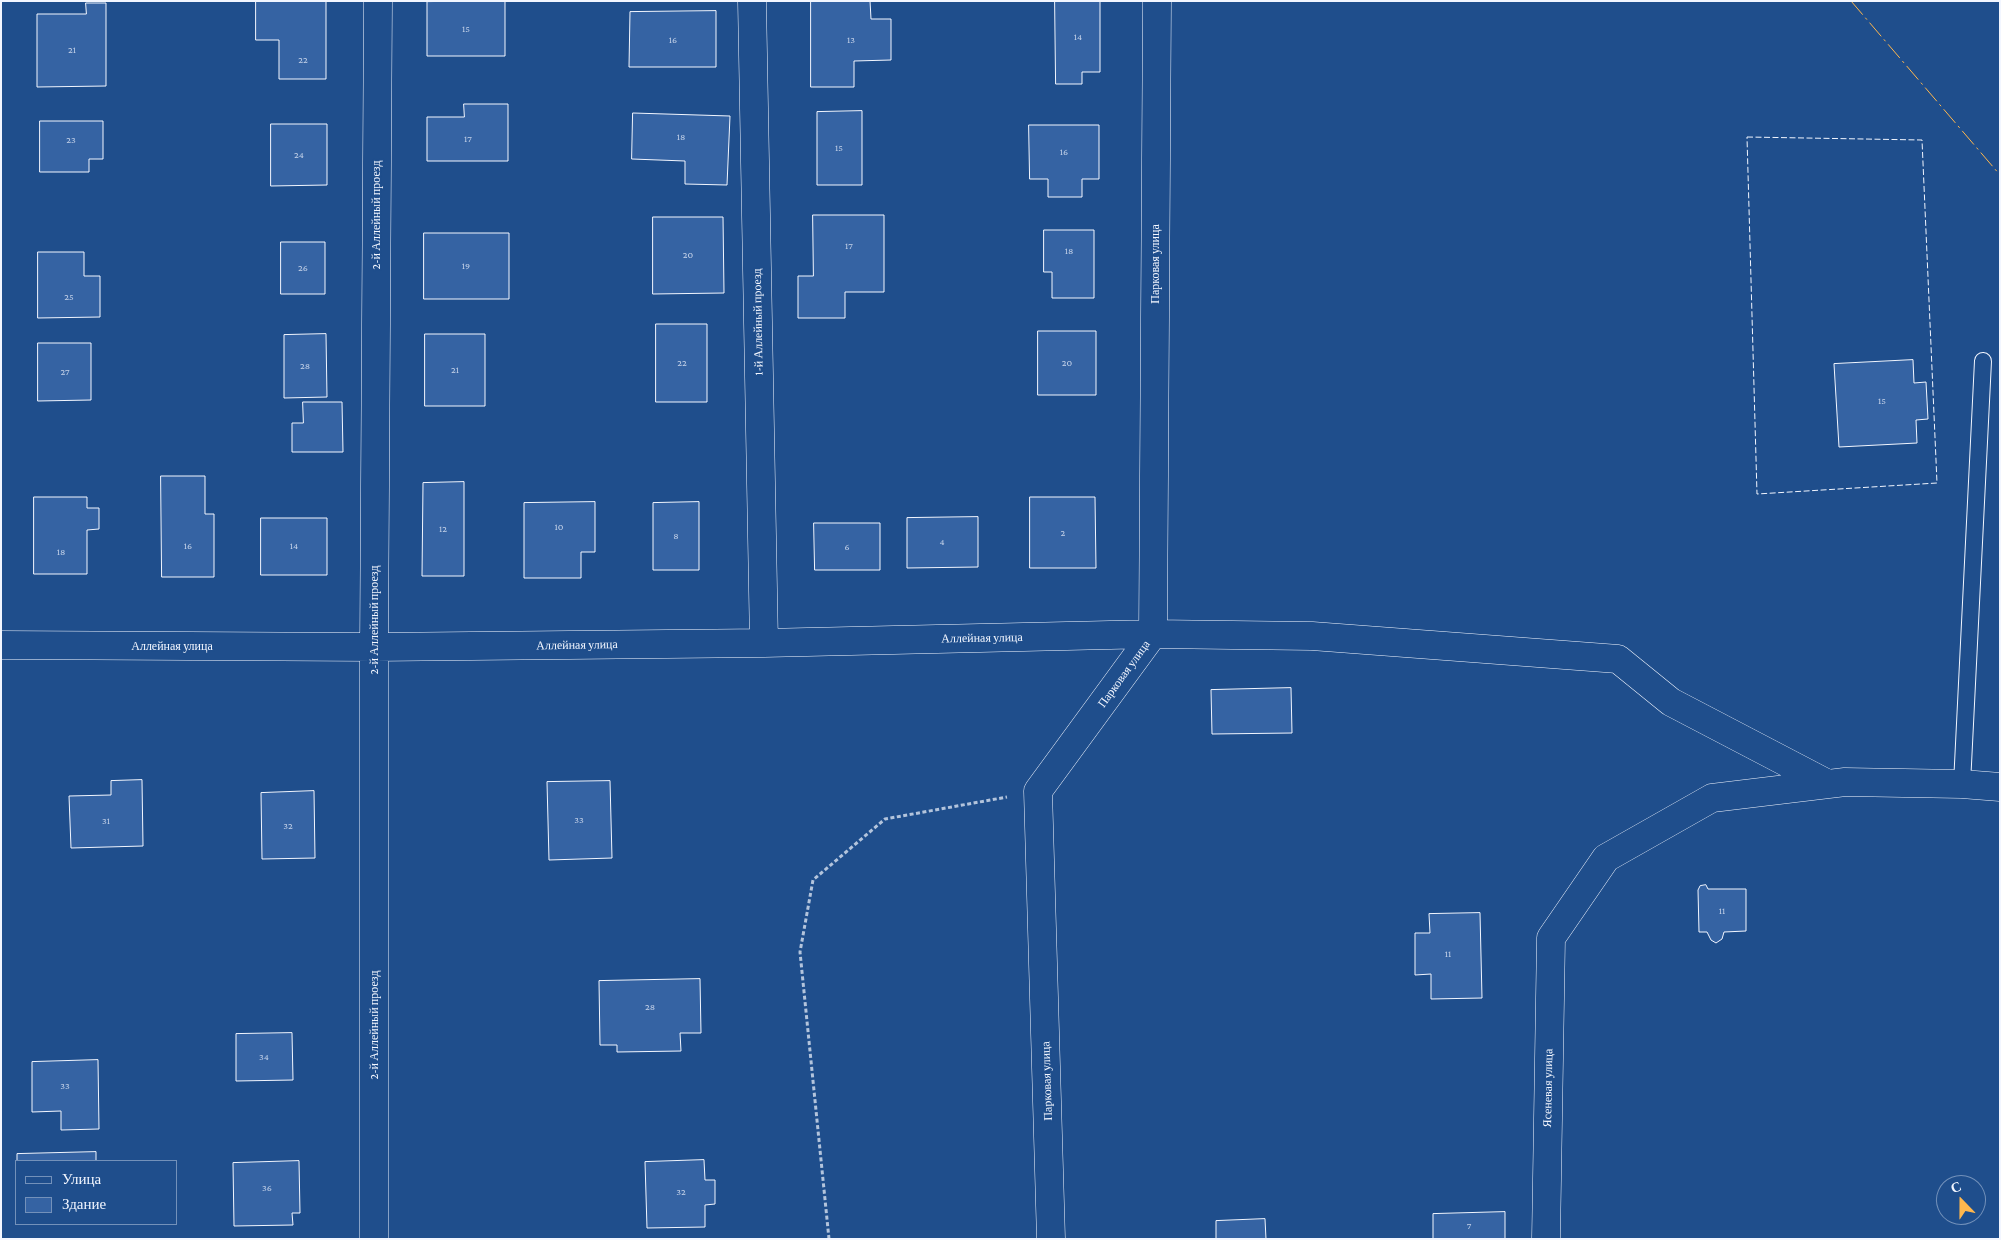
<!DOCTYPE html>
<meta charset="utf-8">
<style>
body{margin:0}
#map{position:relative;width:2001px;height:1240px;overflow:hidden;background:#1f4e8c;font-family:"Crimson Pro",serif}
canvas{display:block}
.frame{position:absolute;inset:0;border:2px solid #f2f6ff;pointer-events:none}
.legend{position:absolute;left:15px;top:1160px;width:162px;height:65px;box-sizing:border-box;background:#1f4e8c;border:1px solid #7391ba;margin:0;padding:6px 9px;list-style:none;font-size:15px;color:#f2f6ff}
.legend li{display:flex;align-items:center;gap:10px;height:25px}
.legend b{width:25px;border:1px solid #7391ba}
.north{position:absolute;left:1936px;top:1175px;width:50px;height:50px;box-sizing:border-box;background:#1f4e8c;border:1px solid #7391ba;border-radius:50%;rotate:338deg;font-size:14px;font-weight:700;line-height:20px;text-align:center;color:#f2f6ff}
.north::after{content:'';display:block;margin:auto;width:18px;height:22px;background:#ffb74d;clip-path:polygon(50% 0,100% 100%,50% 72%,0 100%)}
</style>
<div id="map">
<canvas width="2001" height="1240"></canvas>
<div class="frame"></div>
<ul class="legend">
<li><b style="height:6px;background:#1f4e8c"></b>Улица</li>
<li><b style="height:14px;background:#3563a3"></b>Здание</li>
</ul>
<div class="north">С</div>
</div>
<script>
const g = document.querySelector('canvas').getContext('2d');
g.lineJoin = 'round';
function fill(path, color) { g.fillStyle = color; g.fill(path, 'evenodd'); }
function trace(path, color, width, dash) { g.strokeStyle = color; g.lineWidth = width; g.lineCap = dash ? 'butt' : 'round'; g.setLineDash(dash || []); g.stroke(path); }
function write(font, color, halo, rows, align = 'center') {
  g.font = font + ' "Crimson Pro",serif'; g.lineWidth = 4; g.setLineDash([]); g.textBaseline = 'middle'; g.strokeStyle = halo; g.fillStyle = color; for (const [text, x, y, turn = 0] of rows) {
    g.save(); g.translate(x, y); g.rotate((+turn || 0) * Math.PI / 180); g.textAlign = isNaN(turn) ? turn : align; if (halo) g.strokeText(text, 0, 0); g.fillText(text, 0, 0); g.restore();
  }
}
const building = new Path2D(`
 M256,1H326V79H279V40H256Z
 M505,1V56H427V2Z
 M811,1H870L871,19H891V60L854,61V87H811Z
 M1055,1H1100V72H1082V84H1056Z
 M86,3H106V86L37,87V14H86Z
 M716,11V67H629L630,12Z
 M464,104H508V161H427V117H464Z
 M862,111V185H817V112Z
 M633,113L730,116L727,185L685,184V161L632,159Z
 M40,121H103V159H89V172H40Z
 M271,124H327V185L271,186Z
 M1029,125H1099V179H1082V197H1048V179H1030Z
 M813,215H884V292H845V318H798V276H813Z
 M653,217H723L724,293L653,294Z
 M1044,230H1094V298H1052V272H1044Z
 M424,233H509V299H424Z
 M281,242H325V294H281Z
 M38,252H84V276H100V317L38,318Z
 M656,324H707V402H656Z
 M1038,331H1096V395H1038Z
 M326,334L327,397L284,398V335Z
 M425,334H485V406H425Z
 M38,343H91V400L38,401Z
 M1913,360L1914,383L1926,382L1928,419L1916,420L1917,443L1839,447L1834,364Z
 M303,402H342L343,452H292V423H303Z
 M161,476H205V514H214V577H162Z
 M464,482V576H422L423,483Z
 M34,497H87V508H99V529L87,530V574H34Z
 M1030,497H1095L1096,568H1030Z
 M595,502V552H581V578H524V503Z
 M699,502V570H653V503Z
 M978,517V567L907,568V518Z
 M261,518H327V575H261Z
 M814,523H880V570H815Z
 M1291,688L1292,733L1212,734L1211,690Z
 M142,780L143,846L71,848L69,796L111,795V781Z
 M610,781L612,858L549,860L547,782Z
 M314,791L315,858L262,859L261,793Z
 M1706,885L1708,889H1746V931L1724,932L1722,939L1716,943L1711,940L1707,932H1699L1698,890L1700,886Z
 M1480,913L1482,998L1431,999V974L1415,975V933H1430L1429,914Z
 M700,979L701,1033H680L681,1051L617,1052V1045H600L599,981Z
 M292,1033L293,1080L236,1081V1034Z
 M98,1060L99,1129L61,1130V1111L32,1112V1062Z
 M96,1152V1161H17V1154Z
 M704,1160L705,1180H715V1204L705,1205V1227L647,1228L645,1162Z
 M299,1161L300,1213H292L293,1225L234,1226L233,1163Z
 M1505,1212V1239H1433V1214Z
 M1265,1219L1266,1239H1216V1221Z`);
fill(building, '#3563a3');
trace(building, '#f2f6ff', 1);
const lane = new Path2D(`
 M1962,784L1983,361`);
const street = new Path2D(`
 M752,1L764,643
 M1,645L374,647L764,643L1153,634L1312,636L1618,659L1671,702L1826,783
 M374,1239V647L378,1
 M1051,1239L1038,791L1153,634L1157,1
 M1546,1239L1551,938L1606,858L1712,798L1845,782L1962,784L2000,787`);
trace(lane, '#f2f6ff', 18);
trace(street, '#f2f6ff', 29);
trace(new Path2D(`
 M829,1239L800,952L813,880L885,819L1007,797`), '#b3c4dc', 3, [4, 2.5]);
trace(lane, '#1f4e8c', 16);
trace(street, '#1f4e8c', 28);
trace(new Path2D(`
 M1747,137L1922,140L1937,483L1757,494Z`), '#f2f6ff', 1, [6, 2.5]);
trace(new Path2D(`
 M1851,1L2000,175`), '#ffb74d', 1, [18, 4, 2.5, 4]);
write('10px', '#c3d1e8', null, [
 ["15",466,29],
 ["14",1078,37],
 ["16",673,40],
 ["13",851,40],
 ["21",72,50],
 ["22",303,60],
 ["18",681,137],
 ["17",468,139],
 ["23",71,140],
 ["15",839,148],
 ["16",1064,152],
 ["24",299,155],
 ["17",849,246],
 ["18",1069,251],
 ["20",688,255],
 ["19",466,266],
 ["26",303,268],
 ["25",69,297],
 ["22",682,363],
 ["20",1067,363],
 ["28",305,366],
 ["21",455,370],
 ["27",65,372],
 ["15",1882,401],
 ["10",559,527],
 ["12",443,529],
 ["2",1063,533],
 ["8",676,536],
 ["4",942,542],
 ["16",188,546],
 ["14",294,546],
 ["6",847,547],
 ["18",61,552],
 ["33",579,820],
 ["31",106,821],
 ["32",288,826],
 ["11",1722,911],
 ["11",1448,954],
 ["28",650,1007],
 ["34",264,1057],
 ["33",65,1086],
 ["36",267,1188],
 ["32",681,1192],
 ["7",1469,1226]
]);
write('12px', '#f2f6ff', '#1f4e8c', [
 ["2-й Аллейный проезд",376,215,-90],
 ["Парковая улица",1155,264,-90],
 ["1-й Аллейный проезд",758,322,-91],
 ["2-й Аллейный проезд",374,620,-90],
 ["Аллейная улица",982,638,-1],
 ["Аллейная улица",577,645,-1],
 ["Аллейная улица",172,646],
 ["Парковая улица",1124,674,-54],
 ["2-й Аллейный проезд",374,1025,-90],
 ["Парковая улица",1047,1081,-92],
 ["Ясеневая улица",1548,1088,-89]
]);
</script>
